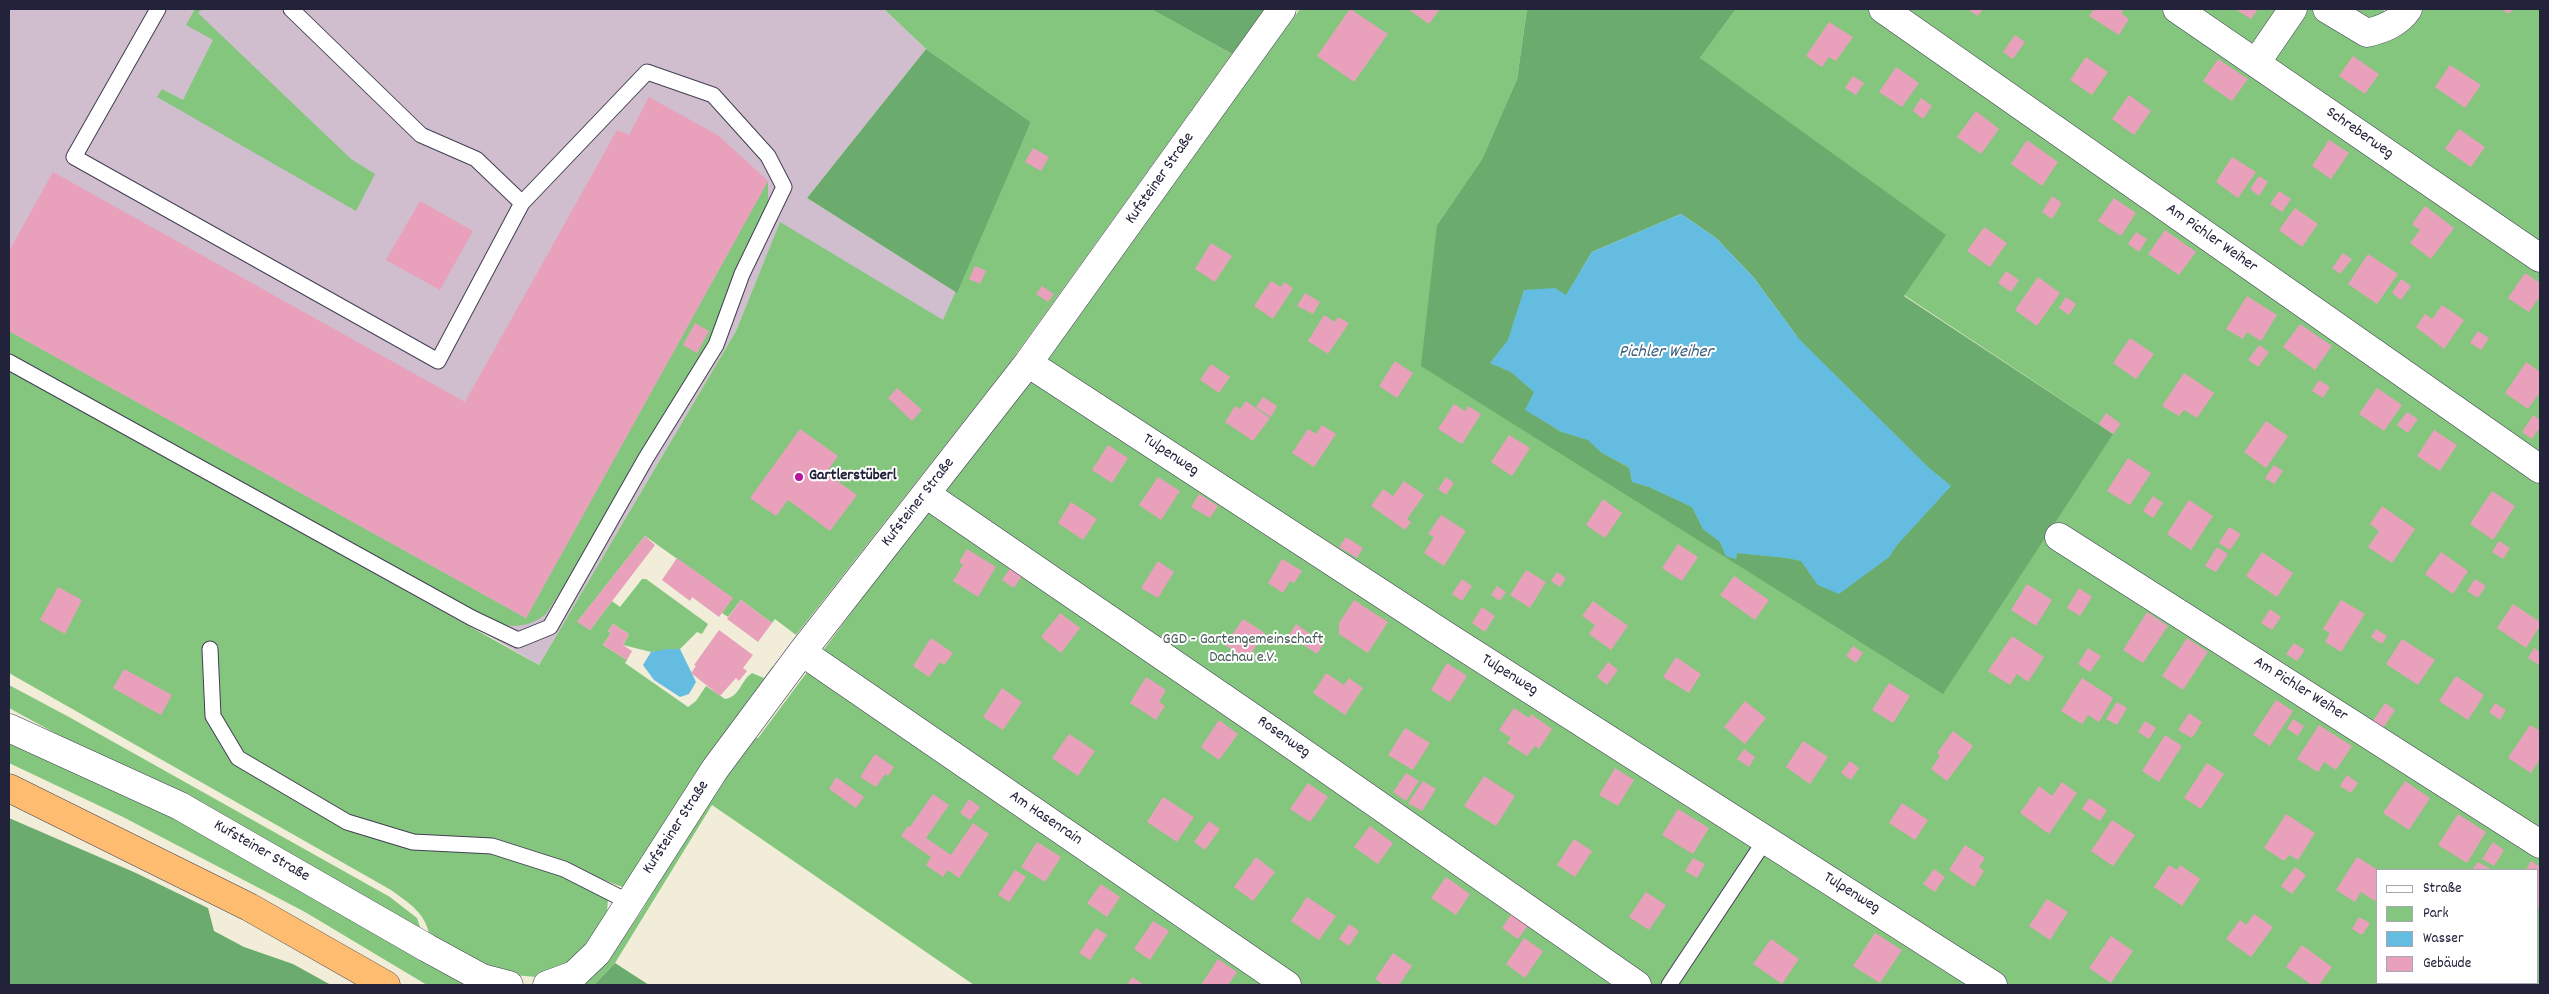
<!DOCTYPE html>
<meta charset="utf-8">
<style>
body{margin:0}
#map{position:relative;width:2549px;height:994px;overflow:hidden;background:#f1edd9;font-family:Dekko,sans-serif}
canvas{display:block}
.frame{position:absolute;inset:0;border:10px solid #22223b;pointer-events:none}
.legend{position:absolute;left:2376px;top:869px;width:162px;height:115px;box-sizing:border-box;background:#fff;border:1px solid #a7a7b1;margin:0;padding:6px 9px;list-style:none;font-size:15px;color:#22223b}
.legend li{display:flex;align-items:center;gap:10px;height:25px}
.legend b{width:25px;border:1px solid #a7a7b1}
</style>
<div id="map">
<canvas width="2549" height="994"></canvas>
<div class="frame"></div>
<ul class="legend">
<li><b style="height:6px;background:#fff"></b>Straße</li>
<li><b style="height:14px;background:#84c67e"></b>Park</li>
<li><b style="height:14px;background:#64bce1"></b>Wasser</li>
<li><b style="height:14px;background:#e9a1bb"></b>Gebäude</li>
</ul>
</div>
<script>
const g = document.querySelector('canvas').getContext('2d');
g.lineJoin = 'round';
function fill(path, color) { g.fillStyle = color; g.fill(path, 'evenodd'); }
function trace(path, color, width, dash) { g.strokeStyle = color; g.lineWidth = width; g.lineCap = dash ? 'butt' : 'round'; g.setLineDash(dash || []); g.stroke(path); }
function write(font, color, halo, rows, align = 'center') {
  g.font = font + ' Dekko,sans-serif'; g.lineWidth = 4; g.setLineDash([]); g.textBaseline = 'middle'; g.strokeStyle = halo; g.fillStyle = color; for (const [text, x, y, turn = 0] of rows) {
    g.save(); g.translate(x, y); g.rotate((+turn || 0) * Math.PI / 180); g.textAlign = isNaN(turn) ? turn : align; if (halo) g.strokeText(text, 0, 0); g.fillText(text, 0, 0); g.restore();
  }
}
fill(new Path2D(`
 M9,9H884L926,49L807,198L957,293L943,321L780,223L736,331L539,665L422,597L9,370Z`), '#d0bdce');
fill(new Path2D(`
 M195,9H202L198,13L351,159L375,174L356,211L157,97L162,89L183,100L213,40L186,25Z
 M884,9H1151L1232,54L1009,364L796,635L775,619L772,623L741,600L728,617L722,613L732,598L645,536L578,621L590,630L612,601L620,607L642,579H646L708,624L702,634L697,632L680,649L651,652L623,645L629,634L613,624L608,631L611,633L603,645L627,660L625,663L688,707L696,701L706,686L725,699C740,697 741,680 752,673L764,678L773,666L775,672L625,888L601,879L608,899L606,926L565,969L538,977L511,975L478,963L430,937C425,912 410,904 391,890L9,673V370L539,665L736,331L780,222L943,320L1031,122L926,49Z
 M1300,9H1527L1517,79L1482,159L1437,225L2113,434L1904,295L1700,58L1736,9H2380L2392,14L2396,9H2540V985H974L712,805L615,963L594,985H581L611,956L641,912L708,801L752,738H758ZM2378,870H2538V983H2378Z
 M768,181V210L755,228L714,339L603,525L546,614C531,626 518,627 499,625L9,356V331L526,618Z
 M9,685L69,717L390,897L417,918L422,933L9,708Z
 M9,739L226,843L471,985H427L305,912L123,817L9,763Z`), '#84c67e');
fill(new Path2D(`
 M1151,9H1266L1232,54Z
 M1527,9H1736L1700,58L1946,235L1904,296L2113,434L1943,694L1421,366L1437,225L1482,159L1517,79ZM1681,214L1716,238L1754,278L1798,338L1928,467L1951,486L1897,545L1889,557L1839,593L1818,585L1801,561L1787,558L1737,553L1736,559L1726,556L1720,542L1703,529L1692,507L1649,487L1632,482L1629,468L1602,453L1588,440L1561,432L1526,410L1534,392L1511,372L1490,363L1508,340L1524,290L1566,295L1592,252Z
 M926,49L1031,122L957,293L807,198Z
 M9,818L136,873L208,908L214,931L244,947L293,964L331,985H9Z
 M615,963L649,985H594Z`), '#6bab6d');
fill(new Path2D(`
 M1681,214L1716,238L1754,278L1798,338L1928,467L1951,486L1897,545L1889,557L1839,594L1818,585L1801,561L1787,558L1737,553L1736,559L1726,556L1720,542L1703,529L1692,507L1649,487L1632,482L1629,467L1602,453L1588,440L1562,432L1525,410L1534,392L1511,372L1490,363L1508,340L1524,290L1555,288L1566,295L1592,252Z
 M667,649H680L696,682L689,694L680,697L654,680L643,665L651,652Z`), '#64bce1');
fill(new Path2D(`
 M1350,9L1388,34L1354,82L1317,56Z
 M1408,9H1440L1429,24Z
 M1967,9H1983L1978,16Z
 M2094,9H2124L2121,13L2129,19L2119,35L2089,16Z
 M2235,9H2258L2251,19Z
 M2502,9H2513L2509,14Z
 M1829,22L1853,37L1836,61L1829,57L1822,67L1806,56Z
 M2015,35L2025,42L2013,59L2003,52Z
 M2353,56L2379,74L2365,94L2339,76Z
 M2086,57L2108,72L2092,95L2070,80Z
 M2218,59L2248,79L2232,101L2203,81Z
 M2450,65L2481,85L2465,108L2435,87Z
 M1896,67L1919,83L1902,107L1879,92Z
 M1853,76L1864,83L1856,95L1845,88Z
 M2129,95L2151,111L2134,135L2112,119Z
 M649,97L719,136L768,181L526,618L9,331V251L53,172L465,402L617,130L629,135Z
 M1921,98L1932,106L1923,119L1913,111Z
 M1976,111L1999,129L1981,154L1957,137Z
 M2459,129L2485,147L2471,167L2445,149Z
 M2027,140L2058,162L2042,186L2011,164Z
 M2329,140L2349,153L2331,179L2312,166Z
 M1033,148L1049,157L1041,171L1025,162Z
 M2232,157L2256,172L2238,198L2216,182Z
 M2259,176L2268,182L2259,196L2250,189Z
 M2279,191L2291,199L2282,212L2270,204Z
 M2052,196L2062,203L2052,219L2042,212Z
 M2114,198L2136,213L2121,236L2098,221Z
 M420,201L473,231L440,290L386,260Z
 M2425,206L2454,228L2431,259L2410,243L2420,230L2412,224Z
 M2295,208L2318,224L2302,247L2279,230Z
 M1984,227L2007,243L1990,267L1967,251Z
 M2165,230L2196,252L2179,275L2148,254Z
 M2136,232L2147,239L2139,252L2128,244Z
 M1211,243L1232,256L1215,282L1195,269Z
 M2343,253L2352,259L2340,274L2332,268Z
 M2368,254L2398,274L2377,304L2348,284Z
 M975,266L986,271L980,284L969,279Z
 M2006,271L2019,280L2011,292L1998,283Z
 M2525,273L2540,283V296L2529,312L2508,298Z
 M2038,277L2060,293L2037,326L2015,310Z
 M2401,279L2411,286L2401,300L2392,293Z
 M1271,281L1281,287L1284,282L1293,288L1273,319L1254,306Z
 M1042,286L1054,294L1048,302L1036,294Z
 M1305,293L1320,302L1313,314L1297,306Z
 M2247,296L2277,315L2261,341L2247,332L2243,339L2226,329Z
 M2066,297L2076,304L2069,315L2059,308Z
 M2442,305L2464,320L2444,349L2416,327L2425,314L2432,319Z
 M1324,315L1335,322L1338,317L1349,323L1328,354L1308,341Z
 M695,323L709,331L697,353L683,345Z
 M2300,324L2332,346L2315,370L2283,347Z
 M2478,331L2489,338L2481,350L2470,343Z
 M2130,338L2154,354L2136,379L2113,363Z
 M2259,345L2269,352L2258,367L2248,360Z
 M1395,361L1413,373L1397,398L1379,386Z
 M2526,362L2540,372V392L2528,409L2505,393Z
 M1211,364L1230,377L1219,393L1200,380Z
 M2184,373L2214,393L2197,418L2184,410L2179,416L2162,406Z
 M2319,380L2330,387L2323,398L2312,391Z
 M897,388L922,410L912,421L888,398Z
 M2377,388L2402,405L2384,431L2359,414Z
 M1263,397L1277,406L1271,417L1256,407Z
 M1246,401L1270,418L1253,441L1225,422L1235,406L1240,409Z
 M1454,404L1465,411L1468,406L1481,414L1462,444L1438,429Z
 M2407,412L2418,419L2408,433L2397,425Z
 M2106,413L2121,424L2113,434L2099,424Z
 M2533,415L2540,420V427L2532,439L2522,432Z
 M2266,421L2288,436L2266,468L2244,452Z
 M1322,425L1336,434L1314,467L1292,453L1308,429L1316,434Z
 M800,429L838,456L826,473L857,495L830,531L788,500L776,516L750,498Z
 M2434,430L2457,445L2440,471L2417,456Z
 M1509,435L1530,448L1512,476L1491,462Z
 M1108,445L1128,458L1112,483L1092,470Z
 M2128,458L2151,473L2130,505L2107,491Z
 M2274,465L2283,471L2274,484L2265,478Z
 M1158,477L1180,491L1161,520L1139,505Z
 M1446,477L1454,483L1446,495L1438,489Z
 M1404,481L1424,495L1407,519L1411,522L1405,530L1371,506L1383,489L1393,496Z
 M2492,491L2515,506L2493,540L2470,524Z
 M1199,494L1218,506L1210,518L1191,507Z
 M2153,496L2163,503L2153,518L2143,511Z
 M1603,499L1622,513L1605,538L1586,525Z
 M2189,500L2213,516L2191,550L2167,534Z
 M1071,502L1097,519L1083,540L1058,523Z
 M2382,506L2415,529L2392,563L2368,547L2379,531L2370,524Z
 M1441,515L1466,531L1444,566L1424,553L1434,537L1428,534Z
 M2229,527L2241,534L2230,550L2219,543Z
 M645,536L655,545L590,630L577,622Z
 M1346,537L1363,548L1357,558L1339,547Z
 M2499,541L2510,548L2503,559L2492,552Z
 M1678,544L1698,557L1682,581L1662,568Z
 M2217,547L2228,554L2216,572L2205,566Z
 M967,549L996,567L978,597L953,581L963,565L959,562Z
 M2262,552L2293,573L2277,597L2246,576Z
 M2441,552L2468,571L2453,594L2425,574Z
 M677,558L733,598L719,617L692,597L690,601L662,580Z
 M1282,559L1302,571L1294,583L1290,581L1283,593L1268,583Z
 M1158,561L1174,572L1158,598L1141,588Z
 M1012,566L1023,574L1014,588L1002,580Z
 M1526,570L1546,582L1530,608L1510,595Z
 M1557,572L1566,578L1560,587L1551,581Z
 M1734,576L1769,600L1755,620L1720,595Z
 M1462,579L1472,586L1462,601L1452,594Z
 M2475,579L2486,586L2478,598L2467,591Z
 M2027,584L2052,600L2036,626L2011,610Z
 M1497,586L1506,592L1500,601L1491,595Z
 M58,587L82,600L65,634L40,620Z
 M2079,588L2092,597L2080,616L2067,608Z
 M741,600L772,623L758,642L727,619Z
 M1354,600L1388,622L1368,653L1339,634V623Z
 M2341,600L2365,614L2341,652L2325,642L2330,633L2323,629Z
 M1593,601L1628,626L1611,650L1589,634L1595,625L1582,616Z
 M2513,604L2540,622V626L2526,648L2497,628Z
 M1482,607L1495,616L1485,632L1472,623Z
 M2270,609L2281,617L2272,630L2261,623Z
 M2147,612L2168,626L2143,663L2123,650Z
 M1060,613L1080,628L1061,653L1041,637Z
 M1243,619L1265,633L1247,659L1225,645Z
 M613,624L629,634L623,645L632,651L627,660L603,645L611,633L608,631Z
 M1296,624L1324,643L1317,654L1289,635Z
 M2376,629L2387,636L2382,644L2371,637Z
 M719,630L753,655L743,668L747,671L739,681L736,678L720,696L691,673L696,666L694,665Z
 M2012,636L2044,657L2028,682L2017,674L2010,685L1988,671Z
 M931,638L953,653L944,665L940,662L929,677L913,666Z
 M2187,638L2208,652L2183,690L2162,676Z
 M2402,639L2435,660L2418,685L2386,664Z
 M2294,643L2305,650L2297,661L2286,654Z
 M1853,646L1863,653L1856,663L1846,656Z
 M2088,648L2101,656L2090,672L2078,664Z
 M2534,648L2540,652L2539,665L2528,658Z
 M1676,657L1701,674L1689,693L1663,677Z
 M1608,662L1618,670L1607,685L1597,677Z
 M1447,663L1467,676L1450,702L1431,690Z
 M124,669L172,695L161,715L113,688Z
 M1326,673L1344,685L1349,678L1363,688L1345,715L1313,693Z
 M2456,676L2484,695L2468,720L2439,701Z
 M1146,677L1166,690L1159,702L1165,706L1156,720L1130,703Z
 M2082,678L2113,698L2099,722L2088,715L2082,724L2061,711Z
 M1889,683L1910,696L1893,723L1872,710Z
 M1002,688L1022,702L1003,730L983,717Z
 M2276,700L2293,711L2270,746L2253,735Z
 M1745,701L1766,718L1745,744L1724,727Z
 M2117,702L2127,708L2117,725L2106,719Z
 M2385,703L2395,710L2383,728L2373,721Z
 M2495,703L2506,710L2500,720L2489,712Z
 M1514,708L1529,718L1531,714L1552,729L1539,749L1535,746L1527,756L1507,743L1511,738L1499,730Z
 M2189,713L2202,722L2192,738L2178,730Z
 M2293,719L2304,726L2298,736L2287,729Z
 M1219,720L1238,734L1219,760L1201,747Z
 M2145,721L2156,728L2149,739L2138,732Z
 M2319,725L2352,746L2336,770L2324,762L2318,772L2297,759Z
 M2530,725L2540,731V759L2531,773L2508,758Z
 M1405,728L1430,743L1413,770L1388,755Z
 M1953,731L1973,746L1947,781L1931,769L1940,756L1937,753Z
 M1069,734L1095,751L1078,776L1052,758Z
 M2165,735L2182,746L2159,782L2142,771Z
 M1803,741L1828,757L1810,784L1786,767Z
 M1744,749L1755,757L1749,767L1737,759Z
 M875,754L894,767L888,776L885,774L876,787L860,777Z
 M1850,761L1859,768L1851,780L1841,773Z
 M2207,763L2224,774L2201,809L2184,798Z
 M1615,768L1634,780L1618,806L1599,795Z
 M1406,773L1419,781L1406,801L1393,792Z
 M2347,775L2358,783L2351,793L2340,786Z
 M1484,776L1515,796L1496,826L1464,806Z
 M836,777L864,797L856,808L829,789Z
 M1423,781L1436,789L1422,811L1408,803Z
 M2405,781L2430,798L2409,830L2383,813Z
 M2062,782L2077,793L2049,834L2020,813L2039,786L2052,796Z
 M1308,783L1328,797L1310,822L1290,809Z
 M933,794L949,805L926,838L951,855L973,823L989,834L959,878L948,870L943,877L926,865L931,857L901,836L908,826L910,827Z
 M1163,797L1194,817L1177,842L1147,822Z
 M2089,798L2107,810L2100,821L2082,809Z
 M969,799L980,807L970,820L960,813Z
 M1902,803L1928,820L1915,840L1889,823Z
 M1678,809L1709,828L1693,854L1662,835Z
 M2286,814L2315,833L2298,860L2289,855L2284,861L2264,848Z
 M2458,814L2486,832L2467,863L2438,845Z
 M2112,820L2135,835L2113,866L2091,851Z
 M1209,821L1220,829L1205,850L1194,842Z
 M1370,826L1393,843L1378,864L1354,847Z
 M1574,839L1592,851L1575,877L1557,865Z
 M1037,842L1061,857L1045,882L1021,867Z
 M2493,842L2504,850L2494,866L2482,859Z
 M1965,845L1985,858L1979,867L1984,871L1974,887L1949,870Z
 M1256,857L1275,872L1253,901L1234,887Z
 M2357,857L2378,870V896L2375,901L2361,892L2355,902L2336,890Z
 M1693,858L1705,864L1697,878L1685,871Z
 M2531,861L2540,867V905L2538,909V870H2526Z
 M2478,862L2492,870H2472Z
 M2169,865L2177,870L2180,865L2200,879L2182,906L2154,887Z
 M2295,867L2306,875L2292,894L2281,886Z
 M1934,869L1945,877L1935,892L1923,884Z
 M1015,870L1026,877L1009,902L998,895Z
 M1446,877L1470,894L1456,915L1431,898Z
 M1101,884L1120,897L1107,917L1087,903Z
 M1646,892L1666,905L1649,930L1629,917Z
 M1307,897L1336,916L1319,940L1291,921Z
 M2047,899L2068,912L2050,940L2029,926Z
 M1512,913L1529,924L1518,939L1502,928Z
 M2254,914L2273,927L2251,957L2226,939L2240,920L2246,925Z
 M2359,917L2370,923L2362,935L2352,929Z
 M1153,921L1169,931L1150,960L1134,949Z
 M1349,924L1359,931L1349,946L1339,939Z
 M1096,928L1107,935L1090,960L1079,953Z
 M1875,933L1902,950L1880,983L1853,966Z
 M2111,936L2133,951L2111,983L2089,968Z
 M1524,938L1543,951L1525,978L1506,964Z
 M1771,939L1799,959L1782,984L1753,964Z
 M2302,945L2332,967L2319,985H2312L2286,967Z
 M1393,953L1412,966L1399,985H1384L1375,979Z
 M1218,959L1237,972L1228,985H1201Z
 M1132,977L1144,985H1127Z`), '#e9a1bb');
const lane = new Path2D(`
 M158,9L74,157L438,361L522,203L476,159L421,135L291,9
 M9,362L472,618L518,640L550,627L646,458L716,345L742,274L784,187L768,156L713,95L647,72L522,203
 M210,649L213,716L238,758L347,822L413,842L492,846L564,869L629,902
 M1669,985L1766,839`);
const street = new Path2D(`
 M1883,9L2540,469
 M2177,9L2540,258
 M2327,9L2367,33C2383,29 2399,23 2408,9
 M2256,63L2293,9
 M1028,363L1448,637L1993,985
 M926,494L1272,731L1637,985
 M2059,537L2540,844
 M802,652L1287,985
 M9,728L180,806L427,948L482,978L509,985
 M547,985L574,975L597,953L715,769L802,652L1028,363L1282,9`);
const highway = new Path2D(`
 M9,788L249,907L386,985`);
trace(lane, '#414053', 17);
trace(street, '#414053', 29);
trace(highway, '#414053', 29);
trace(lane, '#fff', 15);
trace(street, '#fff', 28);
trace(highway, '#febc70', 28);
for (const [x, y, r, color] of [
 [799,477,5,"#b5179e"]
]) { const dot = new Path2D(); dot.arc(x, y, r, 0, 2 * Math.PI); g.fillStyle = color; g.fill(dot); trace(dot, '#fff', 2); }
write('16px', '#22223b', '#fff', [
 ["Schreberweg",2359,134,35],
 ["Kufsteiner Straße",1161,179,-55],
 ["Am Pichler Weiher",2211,239,35],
 ["Tulpenweg",1170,456,33],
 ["Kufsteiner Straße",919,503,-52],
 ["Tulpenweg",1509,676,32],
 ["Am Pichler Weiher",2300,690,32],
 ["Rosenweg",1283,738,35],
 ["Am Hasenrain",1045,819,34],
 ["Kufsteiner Straße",677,828,-57],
 ["Kufsteiner Straße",261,852,30],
 ["Tulpenweg",1851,894,32]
]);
write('bold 16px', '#22223b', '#fff', [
 ["Gartlerstüberl",809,477]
], 'left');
write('16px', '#445b52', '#fff', [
 ["GGD - Gartengemeinschaft",1243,641],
 ["Dachau e.V.",1243,659]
]);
write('italic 18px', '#3c607d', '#fff', [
 ["Pichler Weiher",1666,354]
]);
</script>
